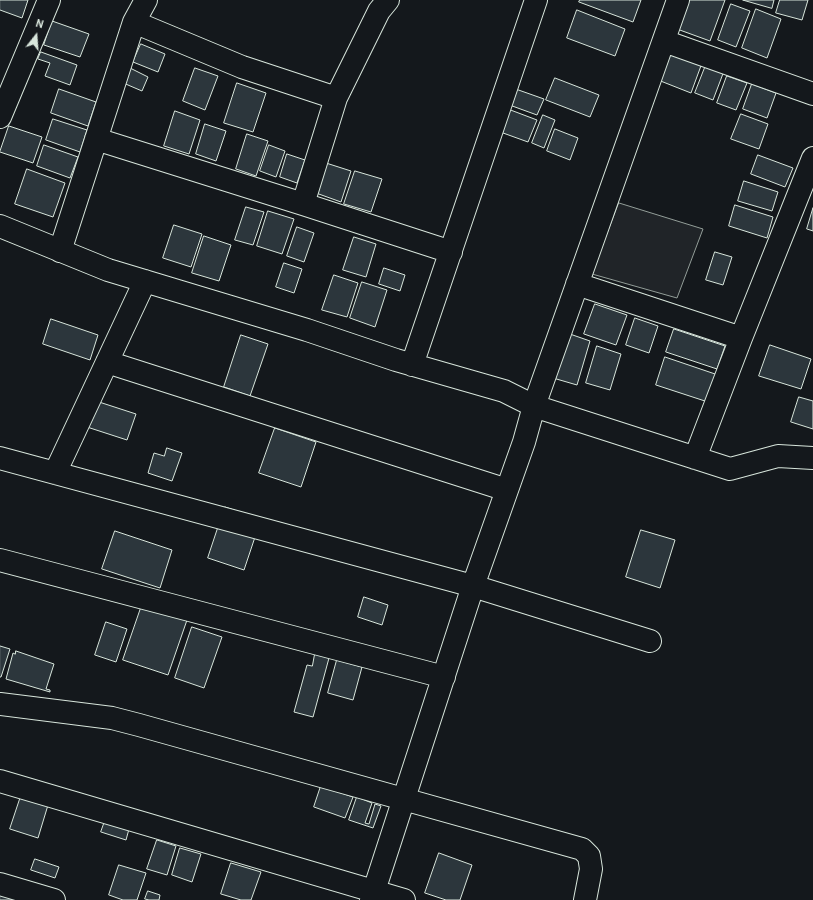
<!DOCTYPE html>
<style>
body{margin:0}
#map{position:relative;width:813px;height:900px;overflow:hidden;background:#14181c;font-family:Overpass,sans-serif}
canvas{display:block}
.north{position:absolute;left:16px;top:16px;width:40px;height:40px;-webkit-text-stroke:3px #14181c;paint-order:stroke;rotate:17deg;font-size:11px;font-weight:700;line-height:16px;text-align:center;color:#d8e6dc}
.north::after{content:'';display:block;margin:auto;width:14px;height:18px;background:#d8e6dc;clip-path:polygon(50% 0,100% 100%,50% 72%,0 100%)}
</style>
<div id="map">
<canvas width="813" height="900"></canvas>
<div class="north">N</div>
</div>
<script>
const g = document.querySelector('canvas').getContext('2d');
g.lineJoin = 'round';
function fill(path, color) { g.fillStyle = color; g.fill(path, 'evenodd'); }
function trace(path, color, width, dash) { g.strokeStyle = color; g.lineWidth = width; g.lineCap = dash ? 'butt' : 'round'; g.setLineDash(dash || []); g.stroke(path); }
const green = new Path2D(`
 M619,203L703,229L677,298L592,274Z`);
fill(green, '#202428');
trace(green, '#939e99', 1);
const building = new Path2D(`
 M0,0H28L22,18L0,10Z
 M580,0H641L633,22L579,2Z
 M688,0H725L710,41L677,29Z
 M743,0H774L772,8Z
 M780,0H808L802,20L776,13Z
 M731,4L750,11L736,47L718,40Z
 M756,9L781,19L767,58L742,48Z
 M577,10L625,29L615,56L567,38Z
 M52,21L89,34L80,57L44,45Z
 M141,44L165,54L158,72L133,62Z
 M669,51L702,63L691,93L658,80Z
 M41,52L77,65L70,85L45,76L50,63L38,59Z
 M706,65L724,71L713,100L695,93Z
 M128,67L148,77L142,91L121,82Z
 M195,68L218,76L205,110L183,101Z
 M727,76L747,83L736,110L717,103Z
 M555,78L599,95L590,117L546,100Z
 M237,83L266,93L253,132L224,123Z
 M752,84L776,93L767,118L743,109Z
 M510,87L544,99L537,115L504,103Z
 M59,89L96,102L88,126L51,113Z
 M500,106L537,120L528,142L492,129Z
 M175,111L200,120L189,154L164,146Z
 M741,114L768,124L759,149L731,139Z
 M543,115L555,120L544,148L532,143Z
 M53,119L87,130L80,152L46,140Z
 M205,124L226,131L216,161L196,154Z
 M9,126L42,137L33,163L0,152Z
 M555,129L578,138L570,160L547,151Z
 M247,134L268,141L256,176L236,169Z
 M44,145L78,157L70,178L37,166Z
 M269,145L285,151L276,177L260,171Z
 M287,154L305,160L297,183L280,177Z
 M758,155L793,168L785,187L751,174Z
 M326,163L351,171L341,202L316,193Z
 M27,169L65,183L53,217L15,204Z
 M355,171L382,179L371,212L344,204Z
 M744,181L778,192L772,211L738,201Z
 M735,205L773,217L767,238L729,226Z
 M246,207L264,212L253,245L235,240Z
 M813,208V231L807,229Z
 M268,211L294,219L282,254L257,246Z
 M174,225L202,234L191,267L163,258Z
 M297,227L314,233L304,262L287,256Z
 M204,236L231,245L219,281L192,273Z
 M354,237L376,244L366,277L343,270Z
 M715,252L732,257L723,285L706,280Z
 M284,263L302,269L294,293L276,287Z
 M384,268L405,275L400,291L379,284Z
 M334,275L358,283L347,317L322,310Z
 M362,282L387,290L375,327L350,318Z
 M595,304L627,315L616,345L584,334Z
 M635,318L658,326L649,353L626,345Z
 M51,319L98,335L90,360L43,344Z
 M674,329L725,346L717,369L666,352Z
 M567,333L590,341L577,385L553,378Z
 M241,335L268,344L250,396L224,387Z
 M770,345L811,359L801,389L759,376Z
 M597,346L621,354L610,390L586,383Z
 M665,357L721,376L711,403L656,385Z
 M799,397L813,401V429L791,422Z
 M96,401L136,414L127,440L87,427Z
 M275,428L316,442L301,487L259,473Z
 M167,448L182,453L172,481L148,473L154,453L164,456Z
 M225,507L261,519L244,570L208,558Z
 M641,530L675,540L660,588L626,577Z
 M115,531L172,550L160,588L102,569Z
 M364,597L388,605L382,625L358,617Z
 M142,605L187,620L168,675L123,660Z
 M106,622L127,629L116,662L95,655Z
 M192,627L222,637L204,688L175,678Z
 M0,646L10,649L1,677H0Z
 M16,651L54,664L46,689L50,690V692L6,679L13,653L15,654Z
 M315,654L329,658L313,717L294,712L307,665L312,666Z
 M337,660L362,667L353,700L328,693Z
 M321,786L353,797L345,818L314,807Z
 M21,796L48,805L38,838L10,829Z
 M357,797L372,803L365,823L369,824L375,804L381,806L373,828L349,820Z
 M105,821L129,829L126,840L101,832Z
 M157,840L176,846L167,875L147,869Z
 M180,848L201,854L192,882L172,875Z
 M439,853L472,865L460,900H446L425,893Z
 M35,859L59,867L55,878L31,870Z
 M231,863L261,872L251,900H241L221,894Z
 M119,865L146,873L137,900H123L109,895Z
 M0,889L34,900H0Z
 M148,891L160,895L159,900H149L145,899Z`);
fill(building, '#2c363c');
trace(building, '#d8e6dc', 1);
const minor = new Path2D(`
 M678,0L534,406L730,469L778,456L813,458
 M134,22L242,67L336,98
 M664,41L813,94
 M0,117L49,0
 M96,139L303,204L451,252
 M303,204L336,98L379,11L388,0
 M0,226L108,270L307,330L396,360L504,391L534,406L524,442L473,586L371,900
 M60,251L134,22L146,0
 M577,284L741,338
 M107,362L507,490
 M412,365L536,0
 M0,458L473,586L650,641
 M695,458L741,338L813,158
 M55,473L145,281
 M0,560L444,677
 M0,704L112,718L139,725L582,849L589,856L591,869L585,900
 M0,781L404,900
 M0,884L54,900`);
trace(minor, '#d8e6dc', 24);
trace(minor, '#14181c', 22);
</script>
